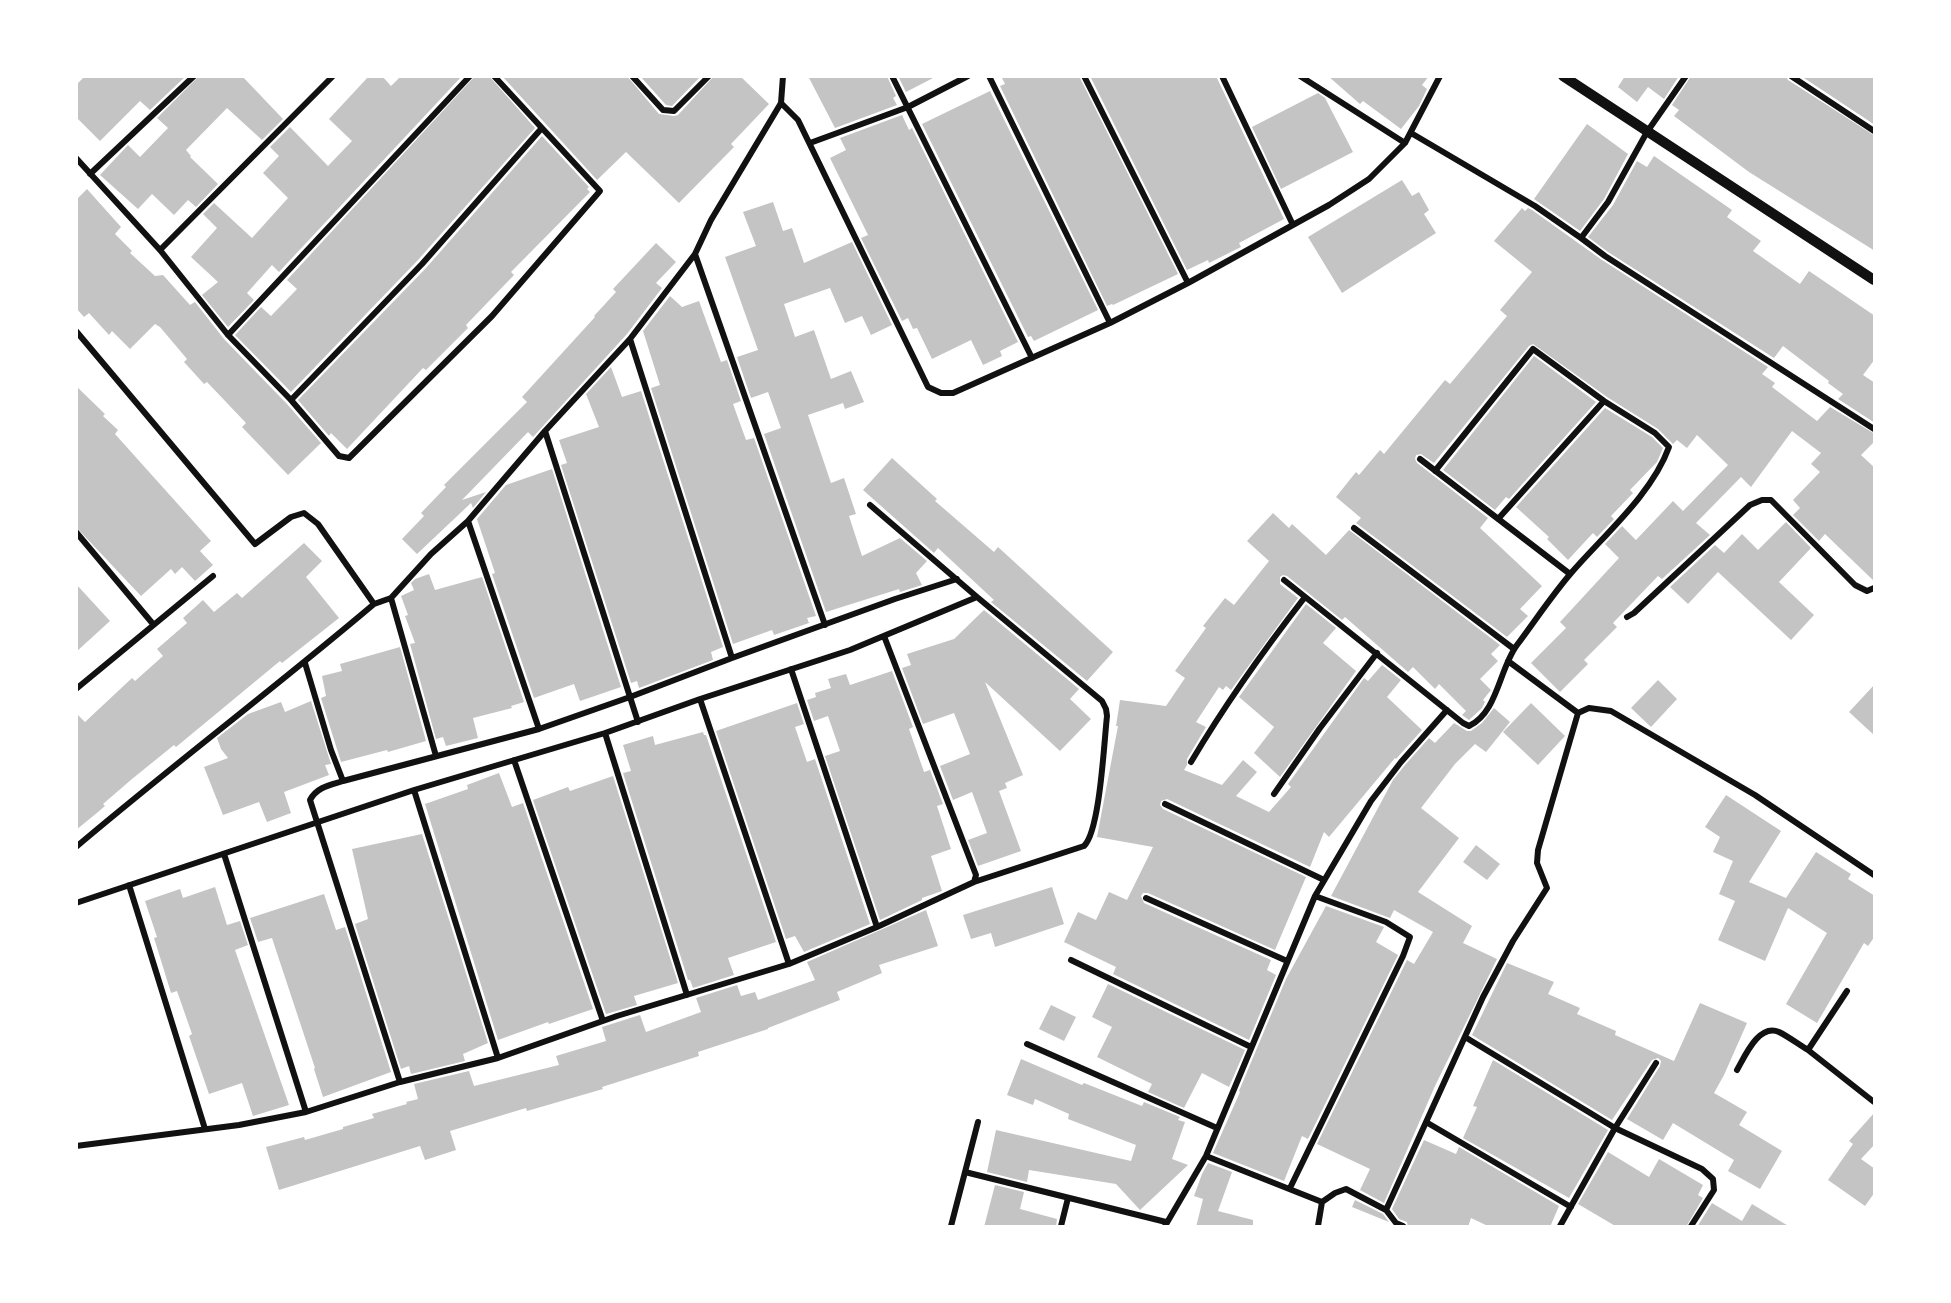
<!DOCTYPE html>
<style>
body{margin:0}
#map{position:relative;width:1951px;height:1303px;overflow:hidden;background:#fff;font-family:"IBM Plex Sans",sans-serif}
canvas{display:block}
.frame{position:absolute;inset:0;border:78px solid #fff;pointer-events:none}
</style>
<div id="map">
<canvas width="1951" height="1303"></canvas>
<div class="frame"></div>
</div>
<script>
const g = document.querySelector('canvas').getContext('2d');
g.lineJoin = 'round';
function fill(path, color) { g.fillStyle = color; g.fill(path, 'evenodd'); }
function trace(path, color, width, dash) { g.strokeStyle = color; g.lineWidth = width; g.lineCap = dash ? 'butt' : 'round'; g.setLineDash(dash || []); g.stroke(path); }
fill(new Path2D(`
 M85,76H186L150,110L140,101L100,141L76,117V85Z
 M199,76H242L283,119L262,140L227,108L186,150L191,156L190,157L218,184L196,207L188,200L174,215L152,194L138,209L100,175L128,145L140,157L168,128L157,118Z
 M369,76H382L391,86L401,76H462L279,272L272,265L247,293L254,300L228,327L202,295L218,282L191,257L217,228L203,214L214,203L252,238L288,198L263,173L279,156L270,147L290,127L328,166L352,141L329,119Z
 M475,76H489L535,128L418,260L291,392L235,335L261,307L271,316L297,289L287,280Z
 M502,76H627L659,114L674,116L678,115L714,76H740L769,104L731,144L734,147L679,203L626,152L597,180Z
 M640,76H701L672,106L666,105Z
 M808,76H887L896,96L893,98L897,105L835,128Z
 M898,76H937L906,92Z
 M1001,76H1079L1178,274L1113,305L1112,304L1107,306L1000,86L1005,84Z
 M1090,76H1216L1284,219L1239,243L1241,247L1209,263L1208,260L1187,270Z
 M1328,76H1429L1422,85L1427,89L1419,106L1401,129L1363,101L1360,104Z
 M1625,76H1679L1664,99L1648,87L1637,102L1618,87Z
 M1691,76H1786L1788,80L1875,136V251L1749,172L1674,116L1679,110L1672,105Z
 M1801,76H1875V125Z
 M990,91L1098,310L1034,341L1031,336L1028,337L922,124Z
 M1318,93L1325,98L1353,152L1281,189L1252,127Z
 M902,115L909,130L912,128L1018,342L1000,351L1002,356L983,365L971,340L932,359L917,328L913,329L908,318L902,321L861,238L868,235L830,158L846,150L840,138Z
 M1587,124L1628,154L1604,199L1580,231L1534,199Z
 M542,136L589,187L587,189L590,192L511,272L514,275L466,325L468,328L426,370L423,368L347,449L331,433L329,436L298,400L426,268Z
 M1654,156L1732,210L1727,217L1761,241L1753,251L1800,284L1809,271L1875,316V359L1863,375L1875,383V423L1838,399L1843,394L1828,383L1829,381L1783,346L1774,358L1608,252L1588,237L1613,205L1637,161L1647,167Z
 M1402,180L1412,196L1419,192L1429,210L1424,214L1436,233L1342,293L1308,237Z
 M87,189L121,227L115,234L132,251L130,253L155,276L163,275L190,305L195,302L224,339L287,404L321,443L288,475L242,427L246,423L207,382L204,384L184,362L187,359L160,327L155,324L130,349L112,331L109,335L89,313L84,317L76,308V200Z
 M773,202L783,231L792,228L804,263L852,242L892,325L871,335L862,316L845,323L830,288L784,304L795,337L814,330L831,379L851,371L864,402L845,409L843,403L808,415L831,483L844,478L856,514L849,516L862,556L900,538L927,561L916,573L922,585L900,592L899,589L826,612L764,434L781,428L768,392L751,398L737,357L758,350L725,257L756,246L743,212Z
 M1522,208L1525,211L1528,208L1532,210L1602,260L1768,367L1762,374L1775,383L1772,387L1817,421L1830,407L1875,434V441L1861,455L1875,468V582L1825,534L1819,541L1793,515L1800,508L1793,500L1820,472L1811,464L1821,453L1792,431L1751,487L1741,477L1696,523L1710,535L1662,579L1658,576L1613,623L1617,627L1584,660L1588,664L1560,692L1531,663L1566,628L1560,622L1619,558L1605,544L1622,526L1636,540L1673,501L1683,511L1728,465L1697,435L1687,448L1677,440L1673,444L1658,429L1607,397L1533,344L1529,346L1434,463L1421,454L1416,455L1415,459L1417,463L1488,518L1480,528L1542,586L1520,609L1528,616L1507,637L1356,523L1361,518L1336,497L1356,472L1359,475L1380,450L1384,454L1445,380L1450,384L1507,316L1500,310L1532,272L1494,241Z
 M656,243L676,262L656,283L662,288L627,334L533,437L528,432L462,500L486,492L473,508L471,503L417,554L402,539L424,516L421,513L446,487L444,485L527,402L522,397L595,317L594,316L616,292L613,289Z
 M670,296L682,307L699,301L721,362L727,360L741,401L733,404L746,440L754,438L816,616L807,618L809,623L774,635L772,630L733,644L651,388L660,385L643,331Z
 M1534,356L1596,402L1509,499L1506,497L1495,510L1443,470Z
 M611,367L622,397L641,391L723,647L711,652L713,660L639,688L637,681L631,683L561,465L567,463L559,440L599,427L586,394Z
 M76,386L105,414L103,416L118,430L115,434L211,541L200,551L213,565L195,581L182,567L175,574L171,569L141,596L76,527Z
 M1605,408L1652,437L1663,448L1657,462L1630,490L1633,493L1611,516L1614,519L1597,537L1593,533L1568,560L1547,539L1549,537L1516,507Z
 M892,458L937,499L935,501L994,552L998,547L1113,652L1087,681L991,602L994,600L938,548L934,553L863,490Z
 M552,469L621,687L580,701L574,684L534,698L492,574L495,573L477,519L506,485Z
 M1273,513L1289,528L1292,524L1326,555L1349,530L1500,645L1491,654L1498,661L1480,679L1491,690L1483,700L1485,702L1482,708L1469,720L1462,715L1466,711L1439,684L1435,689L1413,667L1408,672L1345,617L1342,620L1287,576L1283,575L1280,577V584L1298,598L1231,690L1226,686L1223,690L1219,687L1196,722L1206,727L1187,759V765L1184,770L1222,785L1243,760L1257,772L1236,796L1269,812L1291,787L1288,784L1364,678L1368,681L1382,665L1401,680L1387,697L1422,730L1396,759L1395,758L1329,837L1324,832L1310,867L1167,799L1161,801L1160,805L1163,809L1306,877L1275,950L1148,893H1143L1141,896L1144,903L1271,960L1267,970L1276,975L1249,1040L1113,974L1116,967L1064,942L1078,912L1096,920L1109,892L1127,900L1153,847L1097,837L1118,726H1116L1120,700L1166,706L1185,678L1175,671L1206,628L1203,626L1225,598L1234,605L1269,561L1247,541Z
 M1786,522L1811,548L1779,582L1814,615L1791,640L1718,572L1688,604L1670,587L1715,545L1724,553L1742,534L1758,550Z
 M304,543L322,561L306,577L339,618L282,663L280,661L176,747L174,745L132,779L103,804L105,806L98,812L76,830V713L85,722L132,678L135,681L163,656L157,649L187,623L183,618L203,600L214,612L237,593L242,598Z
 M429,574L435,590L482,577L524,702L511,706L512,708L473,718L478,738L446,746L443,737L436,739L410,644L415,643L405,616L408,615L401,596L414,590L411,583L415,579Z
 M76,584L110,621L76,652Z
 M1306,604L1336,628L1323,643L1356,671L1280,777L1254,753L1274,727L1239,697Z
 M984,610L1079,689L1070,699L1091,719L1060,751L985,682L1023,775L1005,783L1007,788L999,791L1021,851L978,866L968,840L987,833L972,792L953,800L940,766L970,754L954,713L923,724L902,668L911,665L907,654L954,639Z
 M400,647L426,741L388,752L387,750L341,762L321,698L326,696L322,676L342,671L340,664Z
 M892,671L913,727L909,729L924,772L930,770L943,804L937,806L951,849L931,856L942,891L922,898V900L880,920L825,756L840,751L828,716L814,721L807,700L816,697L815,693L831,688L828,679L846,674L850,685Z
 M1658,680L1677,699L1651,727L1631,708Z
 M1875,684V736L1849,712Z
 M311,701L331,764L325,765L329,775L284,792L291,813L267,822L259,802L223,815L204,767L228,758L221,749L217,738L248,714L281,702L285,712Z
 M797,703L804,724L795,727L807,762L815,759L870,924L804,952L795,936L786,939L716,731Z
 M1531,703L1565,736L1538,765L1503,732Z
 M1494,708L1510,722L1486,752L1475,744L1455,764L1421,808L1459,838L1418,892L1472,926L1463,943L1497,959L1435,1086L1384,1203L1360,1190L1370,1169L1317,1144L1407,960L1414,964L1433,932L1394,910L1390,918L1331,896L1393,780L1405,765L1429,738L1435,743L1454,723L1467,731H1471L1482,723Z
 M703,732L704,735H706L776,942L728,958L734,975L693,988L690,980H688L623,773L631,771L623,745L653,736L655,745Z
 M499,773L512,807L523,803L593,1009L549,1024L548,1022L498,1040L425,804L468,789L467,785Z
 M613,776L678,983L634,996L637,1005L606,1014L533,800L568,787L570,791Z
 M1726,795L1781,831L1749,882L1786,898L1816,852L1851,874L1848,879L1875,896V936L1868,946L1864,943L1817,1023L1786,1004L1827,933L1788,908L1765,961L1718,940L1735,901L1719,894L1733,861L1713,852L1720,837L1705,827Z
 M422,834L488,1043L463,1054L465,1061L411,1074L409,1066L401,1069L355,924L368,919L352,849Z
 M1476,845L1500,864L1487,880L1463,862Z
 M215,887L227,925L240,921L248,945L235,950L289,1105L253,1116L242,1083L209,1094L189,1036L192,1034L177,991L171,993L163,967L154,938L157,937L145,901L180,889L183,898Z
 M1052,887L1064,924L995,947L991,933L971,939L963,915Z
 M324,894L336,930L345,927L391,1072L323,1097L314,1069L315,1068L272,938L258,942L250,918Z
 M1326,906L1384,927L1376,942L1398,955L1308,1139L1302,1136L1284,1181L1213,1153L1240,1092L1239,1091L1286,979Z
 M926,910L938,946L879,965L882,973L837,992L840,1000L768,1028V1029L698,1052L699,1056L602,1087L603,1089L527,1111L526,1108L450,1131L456,1150L425,1160L420,1146L279,1190L266,1147L304,1137L305,1140L343,1129V1127L374,1118L372,1114L407,1104L406,1102L418,1099L414,1084L469,1071L474,1086L559,1065L556,1056L606,1041L602,1027L640,1015L646,1032L701,1012L696,998L737,985L741,996L755,992L758,1000L815,980L807,962Z
 M1507,963L1554,982L1548,994L1580,1008L1577,1014L1616,1031L1615,1035L1674,1061L1700,1003L1747,1023L1724,1075L1714,1093L1747,1112L1739,1125L1782,1151L1760,1189L1728,1171L1734,1160L1673,1123L1663,1140L1627,1119L1660,1066L1661,1061L1658,1058L1652,1060L1612,1120L1472,1035Z
 M1108,984L1245,1050L1229,1087L1202,1073L1184,1108L1148,1092L1152,1084L1097,1057L1112,1027L1092,1017Z
 M1051,1005L1076,1017L1064,1041L1039,1029Z
 M1021,1059L1082,1085L1084,1083L1142,1106L1144,1102L1180,1117L1178,1120L1185,1122L1172,1159L1188,1165L1140,1210L1116,1184L1029,1170L1027,1182L987,1172L996,1130L1131,1161L1136,1145L1068,1119L1069,1114L1035,1099L1033,1105L1007,1095Z
 M1493,1060L1608,1130L1569,1198L1463,1138L1477,1107L1473,1106Z
 M1875,1112V1144L1861,1159L1875,1169V1192L1865,1206L1828,1180L1853,1144L1849,1141Z
 M1424,1140L1456,1154L1459,1147L1559,1206L1550,1227H1490L1471,1218L1468,1227H1408L1407,1222L1399,1219L1392,1209Z
 M1608,1152L1649,1177L1659,1159L1703,1185L1698,1195L1703,1198L1686,1227H1617L1578,1204Z
 M1208,1163L1232,1172L1218,1211L1253,1220V1227H1196L1203,1199L1194,1196L1202,1174Z
 M995,1185L1024,1192L1020,1209L1057,1219L1056,1227H984Z
 M1355,1200L1383,1214L1389,1222L1352,1207Z
 M1712,1203L1742,1221L1752,1204L1790,1227H1697Z`), '#c4c4c4');
trace(new Path2D(`
 M632,76L663,110L674,111L709,76
 M892,76L1032,358
 M989,76L1110,323
 M1084,76L1188,283
 M1222,76L1293,225
 M1300,76L1405,143
 M1686,76L1647,132L1608,202L1581,238L1605,256L1874,429
 M1791,76L1874,131
 M781,103L798,120L928,387L941,393H953L1110,323L1188,283L1329,205L1369,179L1405,143L1440,76
 M1411,133L1535,206L1581,238
 M810,143L908,107L968,76
 M76,158L160,250L228,335L291,400L339,456L349,458L492,316L600,191L494,76
 M90,174L194,76
 M160,250L333,76
 M695,254L825,625
 M76,331L255,544L291,517L304,513L318,524L374,604L391,598L431,554L468,521L545,431L630,339L695,254L711,220L781,103L783,76
 M228,335L470,76
 M630,339L732,658
 M291,400L422,264L541,129
 M545,431L638,722
 M1420,459L1570,574
 M1498,519L1604,401
 M468,521L539,729
 M1354,528L1514,649
 M76,532L153,624
 M1284,580L1463,723L1469,726C1498,712 1499,669 1517,645C1535,621 1552,595 1572,572C1605,534 1652,494 1669,447L1655,433L1604,401L1533,349L1435,471
 M391,598L436,756
 M1627,617L1634,613L1750,505L1762,500H1771L1855,585L1867,591L1874,588
 M884,636L976,875L974,882
 M1508,661L1578,713
 M305,663L331,750L343,781C330,785 317,787 310,800L400,1082
 M791,669L877,927
 M76,689L213,576
 M700,699L789,964
 M605,733L687,995
 M514,760L603,1021
 M1191,762C1226,703 1263,651 1305,597
 M343,781L539,729L630,697L732,658L895,599L957,579
 M414,790L498,1058
 M1274,794L1320,728L1377,653
 M1165,804L1324,880
 M76,847C174,764 276,687 374,604
 M224,854L306,1112
 M129,885L205,1129
 M1146,898L1287,961
 M76,903L414,790L605,733L700,699L850,650L977,597
 M1071,960L1251,1047
 M1847,991L1808,1050L1874,1102
 M1465,1037L1615,1128L1702,1169L1713,1179L1714,1190L1691,1226
 M1027,1044L1217,1128
 M1737,1070C1745,1056 1759,1023 1779,1032C1789,1037 1798,1044 1808,1050
 M1426,1122L1571,1207
 M76,1146L239,1125L306,1112L400,1082L498,1058L617,1016L789,964L877,927L974,882L1084,846C1100,831 1104,742 1107,716L1106,709L1102,701L977,597L870,505
 M1206,1156L1322,1202
 M965,1172L1166,1222
 M1290,1188L1403,956L1410,937L1386,922L1315,896
 M1386,1210L1483,997L1513,941L1547,888L1537,863L1538,850L1578,713L1589,708L1611,711L1755,795L1874,875
 M951,1226L978,1122
 M1061,1226L1068,1198
 M1165,1226L1206,1156L1315,896L1371,801L1401,762L1447,710
 M1318,1226L1322,1202L1335,1193L1346,1189L1386,1210L1396,1223L1403,1226
 M1560,1226L1615,1128L1656,1063`), '#111', 6);
trace(new Path2D(`
 M1563,76L1874,280`), '#111', 10);
</script>
